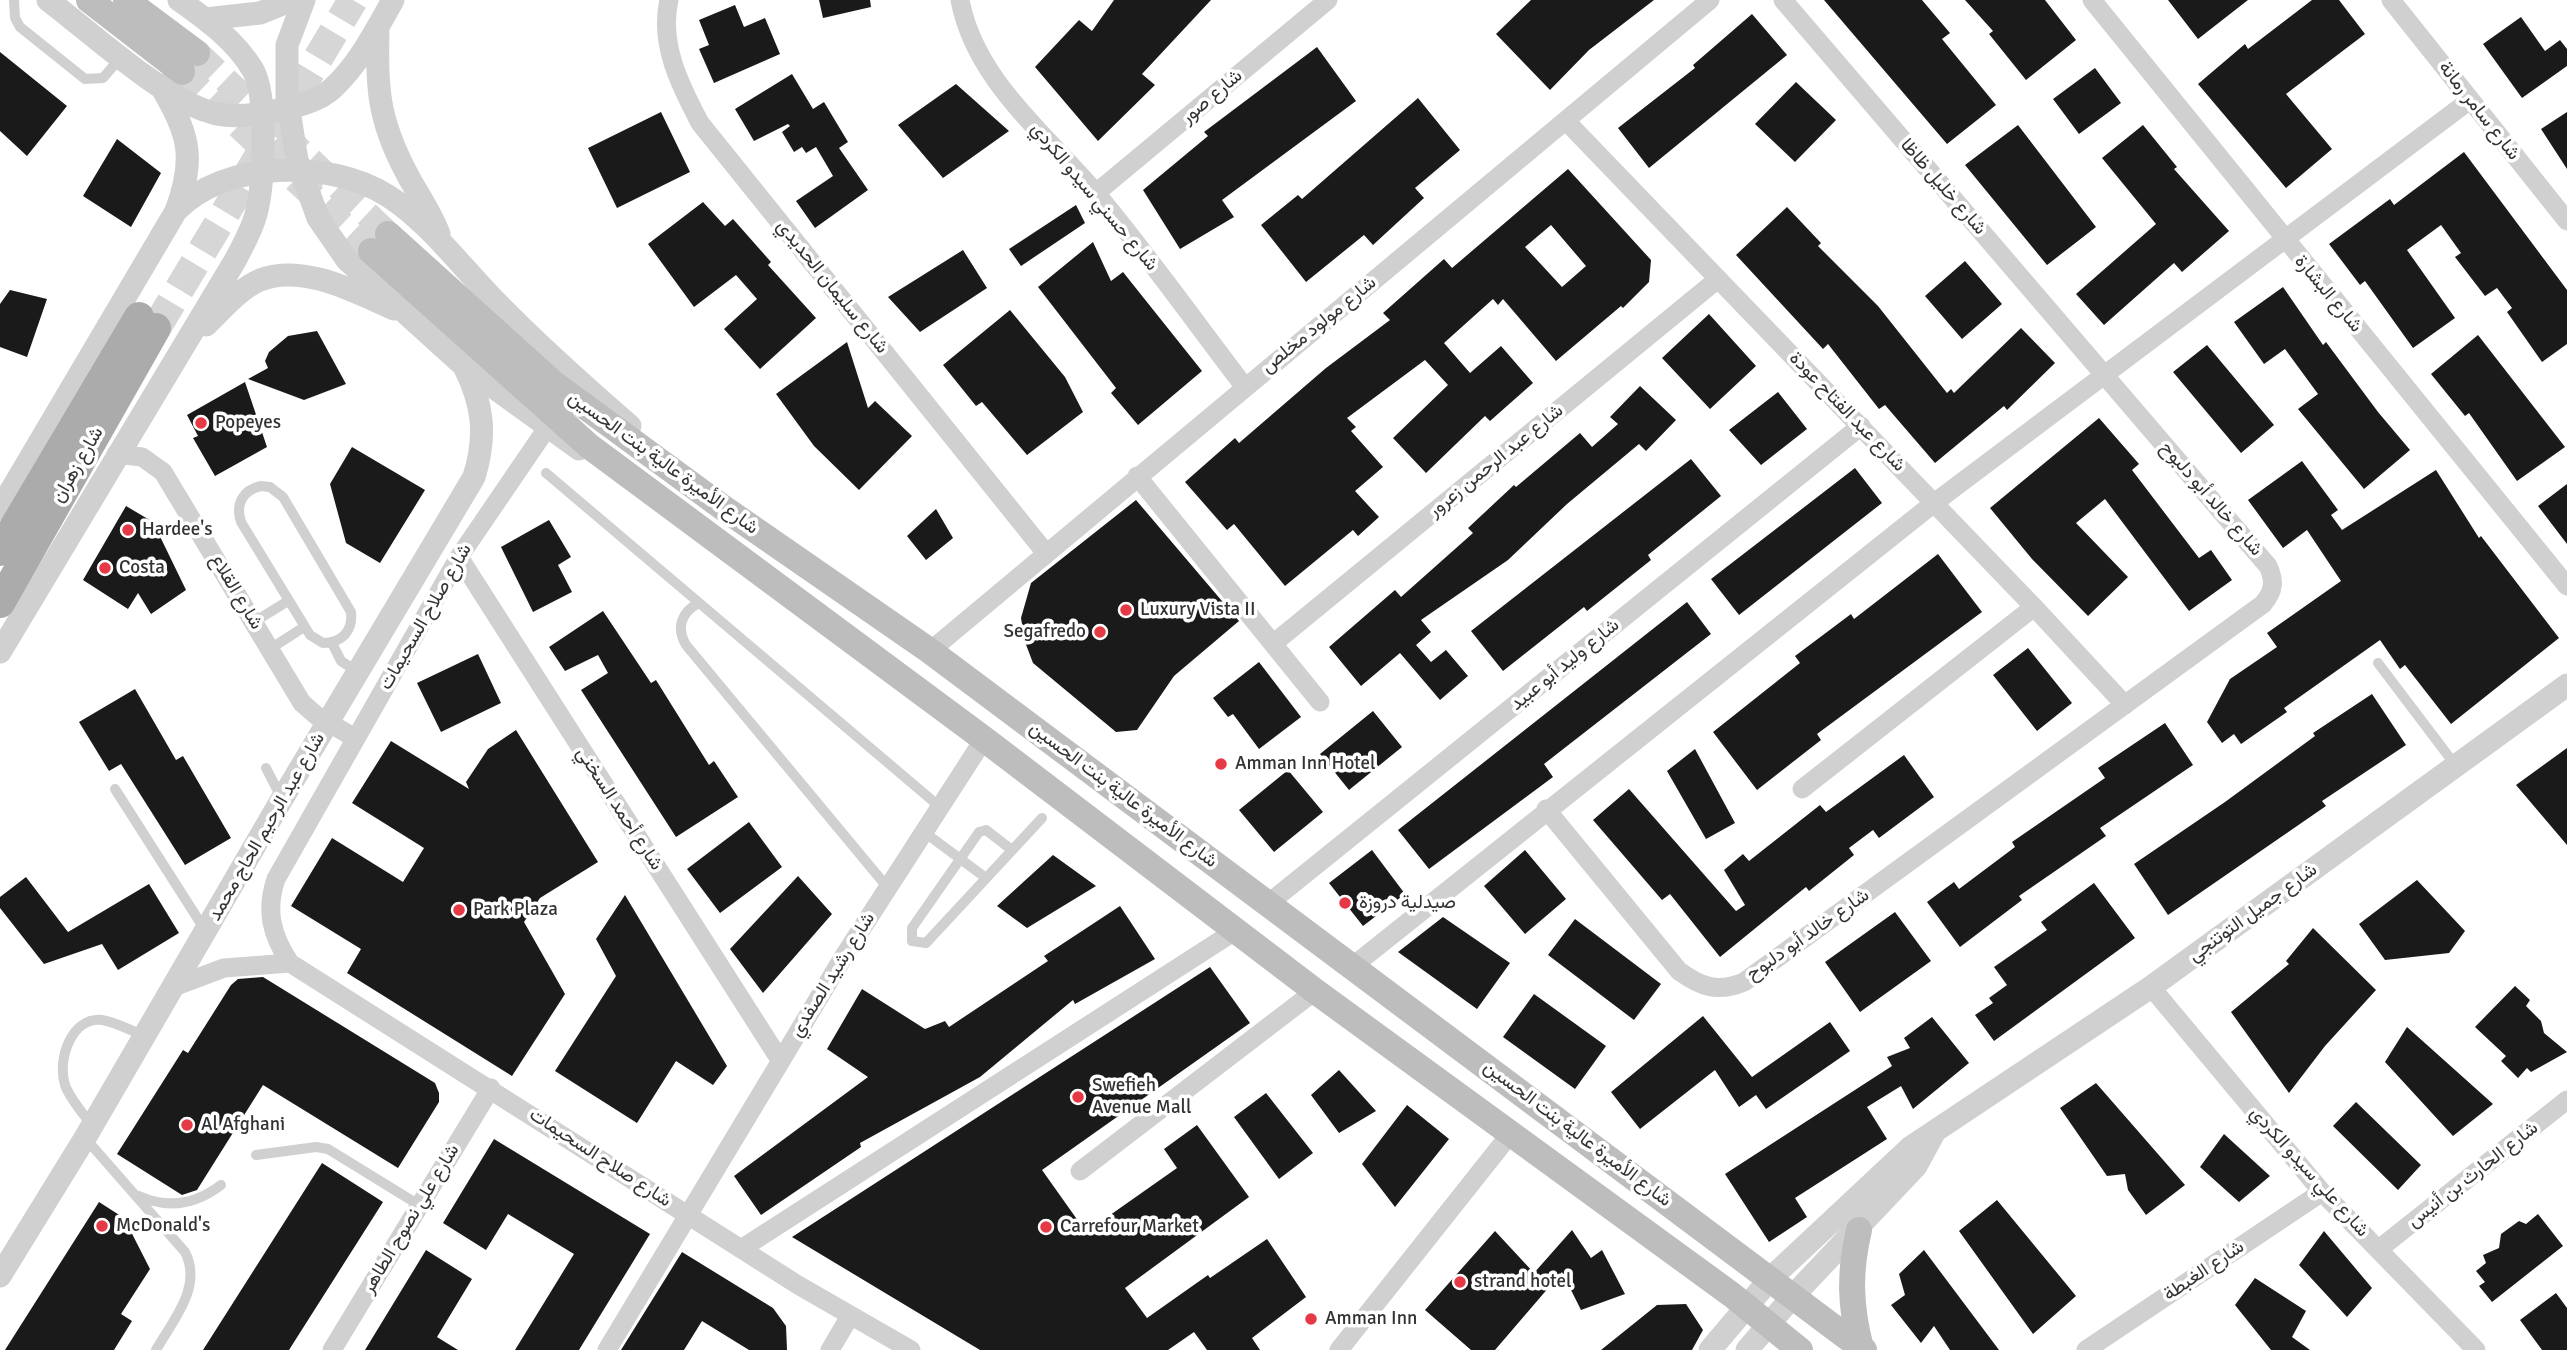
<!DOCTYPE html>
<meta charset="utf-8">
<style>
body{margin:0}
canvas{display:block;background:#fff}
</style>
<canvas width="2567" height="1350"></canvas>
<script>
const g = document.querySelector('canvas').getContext('2d');
g.lineJoin = 'round';
function fill(path, color) { g.fillStyle = color; g.fill(path, 'evenodd'); }
function trace(path, color, width, dash) { g.strokeStyle = color; g.lineWidth = width; g.lineCap = dash ? 'butt' : 'round'; g.setLineDash(dash || []); g.stroke(path); }
function write(font, color, halo, rows, align = 'center') {
  g.font = font + ' Signika,Vazirmatn,sans-serif'; g.lineWidth = 7; g.setLineDash([]); g.textBaseline = 'middle'; g.strokeStyle = halo; g.fillStyle = color; for (const [text, x, y, turn = 0] of rows) {
    g.save(); g.translate(x, y); g.rotate((+turn || 0) * Math.PI / 180); g.textAlign = isNaN(turn) ? turn : align; if (halo) g.strokeText(text, 0, 0); g.fillText(text, 0, 0); g.restore();
  }
}
fill(new Path2D(`
 M819,0H870L871,7L823,18Z
 M1114,0H1211L1142,74L1155,85L1098,141L1035,67L1079,20L1092,31Z
 M1531,0H1654L1589,50L1550,90L1496,34Z
 M1824,0H1922L1950,33L1942,39L1996,105L1947,144Z
 M1965,0H2045L2076,40L2026,80L1989,34L1993,31Z
 M2168,0H2248L2198,39Z
 M2312,0H2339L2365,34L2286,94L2332,149L2286,188L2198,84L2245,44L2248,49Z
 M735,5L744,27L765,18L780,54L714,83L699,49L709,45L699,20Z
 M1752,14L1787,55L1649,168L1618,128L1695,68L1693,65Z
 M2521,17L2545,51L2560,40L2567,49V66L2522,98L2483,44Z
 M1317,47L1356,101L1222,200L1234,217L1180,249L1143,190L1208,136L1204,132Z
 M0,52L67,106L27,156L0,131Z
 M2095,68L2121,103L2079,134L2053,99Z
 M792,74L813,109L824,102L848,142L839,148L868,190L815,228L796,201L833,176L816,147L806,153L802,147L794,152L782,132L790,126L788,124L754,141L735,109Z
 M1796,82L1836,120L1795,162L1755,124Z
 M956,84L1009,131L943,178L898,125Z
 M1418,98L1460,150L1415,188L1424,198L1373,245L1364,235L1306,282L1261,225L1298,195L1302,199Z
 M661,112L690,172L617,208L588,148Z
 M2567,112V169L2541,129Z
 M2018,125L2096,227L2047,265L1965,165Z
 M2143,125L2177,167L2174,169L2229,231L2182,272L2174,263L2104,325L2076,294L2156,224L2102,158Z
 M117,139L161,173L131,227L83,196Z
 M2464,152L2567,290V344L2542,362L2507,312L2512,308L2497,288L2485,296L2455,257L2461,253L2441,225L2407,250L2455,318L2413,348L2365,281L2360,285L2329,244L2390,199L2394,205Z
 M1568,169L1651,260L1649,282L1623,308L1621,306L1556,361L1503,299L1498,305L1493,299L1444,343L1470,373L1501,346L1533,383L1490,421L1485,416L1426,473L1393,438L1448,385L1425,360L1347,418L1356,427L1351,431L1383,467L1355,491L1379,517L1358,536L1353,530L1285,586L1234,524L1227,530L1185,482L1235,438L1239,443L1326,368L1390,320L1383,313L1444,259L1452,268ZM1551,225L1586,266L1562,287L1525,247Z
 M703,202L725,226L733,219L771,262L768,265L816,318L760,369L724,329L757,299L736,275L694,307L648,244Z
 M1076,205L1085,223L1021,266L1009,249Z
 M1787,207L1821,243L1818,246L1878,306L1947,393L1951,389L1954,393L2021,328L2055,363L2007,410L2004,406L1935,463L1885,405L1879,409L1828,344L1823,349L1736,255Z
 M1093,242L1111,281L1123,272L1202,371L1138,425L1111,393L1116,388L1038,287Z
 M963,250L987,288L920,332L888,297Z
 M1965,261L2002,304L1962,339L1925,296Z
 M2283,287L2323,345L2326,342L2378,412L2410,450L2364,489L2298,409L2318,394L2285,349L2264,364L2234,322Z
 M10,290L47,299L27,357L0,347V304Z
 M1010,310L1065,377L1083,412L1027,455L982,402L976,406L943,365Z
 M1709,314L1756,366L1710,409L1662,358Z
 M317,331L346,384L304,400L248,379L268,368L265,361L269,352L288,336Z
 M2478,335L2565,447L2517,481L2469,413L2465,416L2431,374Z
 M847,342L868,408L875,401L912,436L859,490L814,446L776,394Z
 M2207,345L2274,425L2241,453L2173,372Z
 M245,382L267,447L215,476L193,438L198,436L187,415Z
 M1640,386L1676,420L1646,451L1639,444L1567,504L1508,560L1421,620L1431,632L1416,645L1431,662L1446,650L1468,676L1440,700L1400,653L1361,686L1329,647L1395,590L1401,597L1473,533L1468,528L1514,485L1516,487L1580,433L1592,447L1618,424L1610,417Z
 M1778,392L1807,429L1761,465L1729,430Z
 M2099,418L2139,464L2132,470L2199,558L2211,550L2232,580L2189,611L2105,499L2076,523L2128,577L2088,616L2032,559L1990,508Z
 M352,447L425,490L380,563L346,543L330,484Z
 M1691,459L1721,496L1648,555L1651,560L1587,611L1584,607L1503,671L1471,631Z
 M2302,461L2338,510L2331,515L2342,530L2436,470L2479,538L2481,536L2559,638L2451,724L2405,665L2400,669L2380,640L2284,708L2287,712L2241,744L2234,734L2222,743L2207,722L2230,679L2277,647L2267,633L2341,581L2307,530L2283,548L2248,500Z
 M1855,468L1882,503L1739,615L1711,579Z
 M2567,484V544L2538,506Z
 M1136,500L1239,621L1174,676L1137,730L1116,732L1033,663L1025,642L1021,618L1031,583Z
 M126,506L153,522L186,590L151,614L138,593L128,609L83,580Z
 M936,509L953,538L926,560L907,536Z
 M549,520L571,557L558,565L572,592L533,612L501,547Z
 M1938,554L1982,612L1817,734L1821,740L1757,790L1713,732L1800,663L1795,656L1851,614L1854,619Z
 M1687,602L1711,634L1544,764L1553,777L1429,869L1398,830Z
 M603,611L651,683L656,680L709,765L714,761L738,797L676,837L581,690L608,673L598,655L565,671L549,647Z
 M2028,648L2072,703L2037,731L1993,675Z
 M478,654L501,703L441,732L417,683Z
 M1259,662L1301,717L1259,749L1233,714L1228,717L1213,698Z
 M135,689L176,760L183,756L231,838L185,865L121,764L109,771L79,722Z
 M2372,694L2406,745L2322,801L2326,806L2168,915L2134,864L2225,802L2315,736L2313,733Z
 M1373,711L1402,747L1349,790L1320,754Z
 M2165,723L2193,765L2100,828L2106,836L2019,896L2022,900L1960,947L1927,902L1954,882L1959,889L2015,847L2012,842L2105,778L2098,768Z
 M516,730L598,862L540,898L524,922L565,994L512,1076L347,973L361,949L291,906L332,838L403,882L424,848L352,803L391,741L469,789L466,782L488,749Z
 M2567,748V845L2516,785Z
 M1695,749L1735,823L1706,839L1667,771Z
 M1904,755L1934,797L1879,838L1873,830L1849,848L1854,855L1809,891L1806,887L1720,957L1670,894L1662,900L1593,820L1629,789L1736,911L1745,905L1724,870L1743,854L1749,861L1820,805L1826,812Z
 M1288,770L1323,812L1274,852L1239,810Z
 M749,822L782,867L720,913L687,869Z
 M1372,850L1405,894L1363,926L1329,883Z
 M1525,850L1566,899L1525,934L1484,886Z
 M1053,855L1096,886L1027,928L997,906Z
 M798,876L832,914L763,993L730,949Z
 M26,877L68,932L149,884L179,933L118,970L102,944L44,964L0,908V897Z
 M2417,880L2465,931L2449,953L2385,960L2359,924Z
 M2094,883L2135,938L1994,1041L1975,1015L1993,1003L1989,998L2007,985L1994,967L2047,930L2041,922Z
 M625,895L727,1066L713,1085L676,1061L637,1123L555,1071L616,976L596,939Z
 M1120,906L1155,959L1075,1004L1073,1000L980,1077L860,1143L861,1147L761,1215L734,1176L868,1077L827,1049L862,989L925,1029L945,1021L949,1027L1048,961L1044,956Z
 M1895,912L1931,961L1860,1012L1825,962Z
 M1443,917L1510,963L1477,1009L1398,952Z
 M1575,919L1661,984L1634,1020L1548,955Z
 M2313,928L2376,990L2325,1046L2289,1093L2231,1012L2289,964L2286,961Z
 M1210,967L1250,1023L1042,1170L1086,1232L1177,1168L1164,1149L1197,1125L1249,1197L1125,1288L1147,1318L1208,1275L1210,1278L1267,1239L1306,1297L1252,1338L1260,1350H1207L1194,1332L1168,1350H980L792,1237Z
 M263,977L435,1083L439,1093V1102L398,1168L263,1085L197,1190L182,1195L117,1154L183,1050L188,1053L231,985L238,979Z
 M2515,986L2530,1000L2526,1006L2541,1021L2544,1033L2567,1052L2531,1072L2527,1068L2518,1078L2501,1061L2506,1056L2475,1027Z
 M1534,994L1606,1046L1575,1089L1503,1037Z
 M1703,1016L1752,1077L1830,1022L1850,1051L1766,1109L1756,1095L1739,1107L1715,1070L1640,1129L1611,1092Z
 M1932,1017L1969,1063L1913,1109L1901,1086L1867,1107L1887,1139L1795,1198L1807,1217L1769,1242L1725,1174L1892,1066L1887,1057L1910,1048L1904,1038Z
 M2407,1027L2493,1104L2453,1136L2385,1062Z
 M1339,1070L1376,1111L1339,1133L1311,1095Z
 M2096,1083L2185,1185L2146,1215L2128,1190L2125,1174L2107,1176L2060,1108Z
 M1266,1093L1313,1153L1279,1179L1234,1117Z
 M2356,1102L2421,1165L2398,1190L2333,1126Z
 M1407,1105L1449,1139L1395,1207L1362,1164Z
 M2224,1134L2270,1176L2239,1202L2200,1167Z
 M494,1139L650,1234L579,1350H515L574,1254L508,1214L486,1250L443,1223Z
 M322,1163L383,1202L289,1350H203Z
 M1997,1200L2076,1296L2033,1334L1959,1231Z
 M99,1202L124,1218L150,1269L121,1314L132,1321L114,1350H5Z
 M2538,1214L2563,1246L2492,1302L2479,1286L2485,1282L2476,1271L2486,1263L2483,1255L2499,1248L2501,1234L2519,1221L2526,1224Z
 M1572,1230L1591,1258L1602,1250L1625,1294L1581,1310L1562,1272L1495,1350H1471L1425,1310L1495,1231L1534,1273Z
 M2324,1231L2372,1288L2347,1317L2299,1265Z
 M426,1250L472,1279L437,1337L458,1350H365Z
 M1924,1250L1999,1350H1950L1934,1326L1921,1343L1891,1305L1905,1295L1899,1274Z
 M682,1252L773,1308L786,1326L787,1350H749L702,1321L684,1350H621Z
 M2255,1278L2306,1311L2292,1337L2310,1350H2271L2235,1305Z
 M2556,1293L2567,1308V1350H2542L2520,1320Z
 M1686,1304L1703,1330L1692,1350H1601L1657,1305Z`), '#1a1a1a');
trace(new Path2D(`
 M197,53L388,234
 M182,72L371,251`), '#d6d6d6', 26, [26, 13]);
trace(new Path2D(`
 M156,328L353,0`), '#d6d6d6', 30, [30, 15]);
trace(new Path2D(`
 M14,0L15,18L20,27L85,79L103,78L121,57
 M546,473L940,807
 M261,486L270,487L283,497L351,612C353,631 342,643 323,643L310,635L241,522C235,504 243,490 261,486Z
 M699,603C681,612 676,628 686,645L888,888
 M254,622L288,601
 M332,643L341,661L358,672
 M270,649L304,627
 M2378,663L2456,766
 M266,768L282,799
 M115,789L205,930
 M924,832L986,878
 M1012,850L986,830L979,832L912,928V941L926,943L1042,818
 M92,1126C83,1113 70,1099 65,1085C57,1060 71,1017 102,1020C115,1022 130,1030 143,1035
 M86,1139L185,1252C203,1287 173,1320 156,1350
 M256,1155L316,1147L328,1149L419,1205
 M139,1196C168,1209 196,1204 221,1185`), '#d0d0d0', 10);
trace(new Path2D(`
 M669,0C659,44 680,85 700,123L1045,552
 M960,0C975,80 1045,133 1095,192C1147,254 1195,322 1244,386
 M2092,0L2567,586
 M2391,0L2567,221
 M1567,122L2034,607L2125,705
 M1096,193L1328,0
 M547,428L459,557L276,879C265,911 272,936 290,963L798,1285L911,1350
 M116,454L142,457L163,472L302,703L317,716L355,738
 M1137,476L1320,702
 M459,557L780,1060
 M1274,643L1718,279
 M930,651L1710,0
 M1802,789L2034,607
 M1546,809L1679,971C1701,987 1718,993 1744,982L2263,604C2274,591 2275,581 2268,566L1783,0
 M1269,903L1861,426
 M1353,966L1934,503L2470,100
 M176,986L224,968L290,963
 M2151,987L2322,1192L2476,1350
 M1080,1171L1315,991
 M741,1249L1235,931
 M2379,1249L2567,1100
 M332,1350L491,1088
 M607,1350L844,956L984,739
 M830,1350L850,1316
 M1339,1350L1511,1133
 M2086,1350L2322,1192`), '#d0d0d0', 19);
trace(new Path2D(`
 M48,0C90,32 162,98 210,112C232,119 257,115 279,110C298,106 319,101 333,88C359,64 376,30 393,0
 M304,0L287,45V98L297,160L318,218L347,260L464,366L579,449
 M205,19L260,13L292,0
 M378,27C377,87 377,117 406,172C416,192 431,212 439,234
 M176,211C224,160 330,159 388,196C428,221 464,270 498,304C540,347 585,387 630,426
 M206,325C222,310 239,289 260,280C303,263 355,292 394,309
 M0,509L176,211C196,157 189,134 160,85
 M0,652L236,259C243,245 252,230 256,214C264,184 268,97 253,70C235,40 207,20 179,0
 M0,1276L85,1138L282,799L474,477C487,435 483,404 464,366
 M1710,1350L1771,1278L1911,1147L2151,987L2567,685
 M1747,1350L1793,1296L1916,1166L1934,1133`), '#d0d0d0', 23);
trace(new Path2D(`
 M89,0L182,72
 M126,0L197,53
 M388,234L553,383L722,507L930,651L1864,1350
 M371,251L589,446L984,739L1315,991L1732,1295L1800,1350
 M1859,1230C1849,1272 1850,1307 1861,1348`), '#bdbdbd', 26);
trace(new Path2D(`
 M0,551L139,317
 M0,603L156,328`), '#ababab', 30);
for (const [x, y, r, color] of [
 [201,423,7,"#e63946"],
 [128,530,7,"#e63946"],
 [105,568,7,"#e63946"],
 [1126,610,7,"#e63946"],
 [1100,632,7,"#e63946"],
 [1221,764,7,"#e63946"],
 [1345,903,7,"#e63946"],
 [459,910,7,"#e63946"],
 [1078,1097,7,"#e63946"],
 [187,1125,7,"#e63946"],
 [102,1226,7,"#e63946"],
 [1046,1227,7,"#e63946"],
 [1460,1282,7,"#e63946"],
 [1311,1319,7,"#e63946"]
]) { const dot = new Path2D(); dot.arc(x, y, r, 0, 2 * Math.PI); g.fillStyle = color; g.fill(dot); trace(dot, '#fff', 2.5); }
write('19px', '#333', '#fff', [
 ["شارع صور",1212,97,-40],
 ["شارع سامر رمانة",2479,111,52],
 ["شارع خليل ظاظا",1943,187,49],
 ["شارع حسني سيدو الكردي",1094,197,50],
 ["شارع سليمان الحديدي",832,287,51],
 ["شارع البشارة",2328,294,50],
 ["شارع مولود مخلص",1319,325,-39],
 ["شارع عبد الفتاح عودة",1847,412,46],
 ["شارع عبد الرحمن زعرور",1496,461,-39],
 ["شارع الأميرة عالية بنت الحسين",663,463,36],
 ["شارع زهران",78,465,-60],
 ["شارع خالد أبو دلبوح",2211,499,49],
 ["شارع القلاع",236,592,59],
 ["شارع صلاح السحيمات",426,617,-60],
 ["شارع وليد أبو عبيد",1565,665,-39],
 ["شارع الأميرة عالية بنت الحسين",1123,795,37],
 ["شارع أحمد السخني",619,809,57],
 ["شارع عبد الرحيم الحاج محمد",267,827,-60],
 ["شارع جميل التوتنجي",2253,913,-36],
 ["شارع خالد أبو دلبوح",1808,935,-35],
 ["شارع رشيد الصفدي",833,975,-58],
 ["شارع الأميرة عالية بنت الحسين",1577,1134,37],
 ["شارع صلاح السحيمات",600,1158,33],
 ["شارع علي سيدو الكردي",2309,1172,48],
 ["شارع الحارث بن أنيس",2473,1175,-38],
 ["شارع علي نصوح الطاهر",411,1219,-59],
 ["شارع الغبطة",2204,1271,-34]
]);
write('19px', '#333', '#fff', [
 ["Popeyes",215,423],
 ["Hardee's",142,530],
 ["Costa",119,568],
 ["Luxury Vista II",1140,610],
 ["Segafredo",1086,632,"right"],
 ["Amman Inn Hotel",1235,764],
 ["صيدلية دروزة",1359,903],
 ["Park Plaza",473,910],
 ["Swefieh",1092,1086],
 ["Avenue Mall",1092,1108],
 ["Al Afghani",201,1125],
 ["McDonald's",116,1226],
 ["Carrefour Market",1060,1227],
 ["strand hotel",1474,1282],
 ["Amman Inn",1325,1319]
], 'left');
</script>
